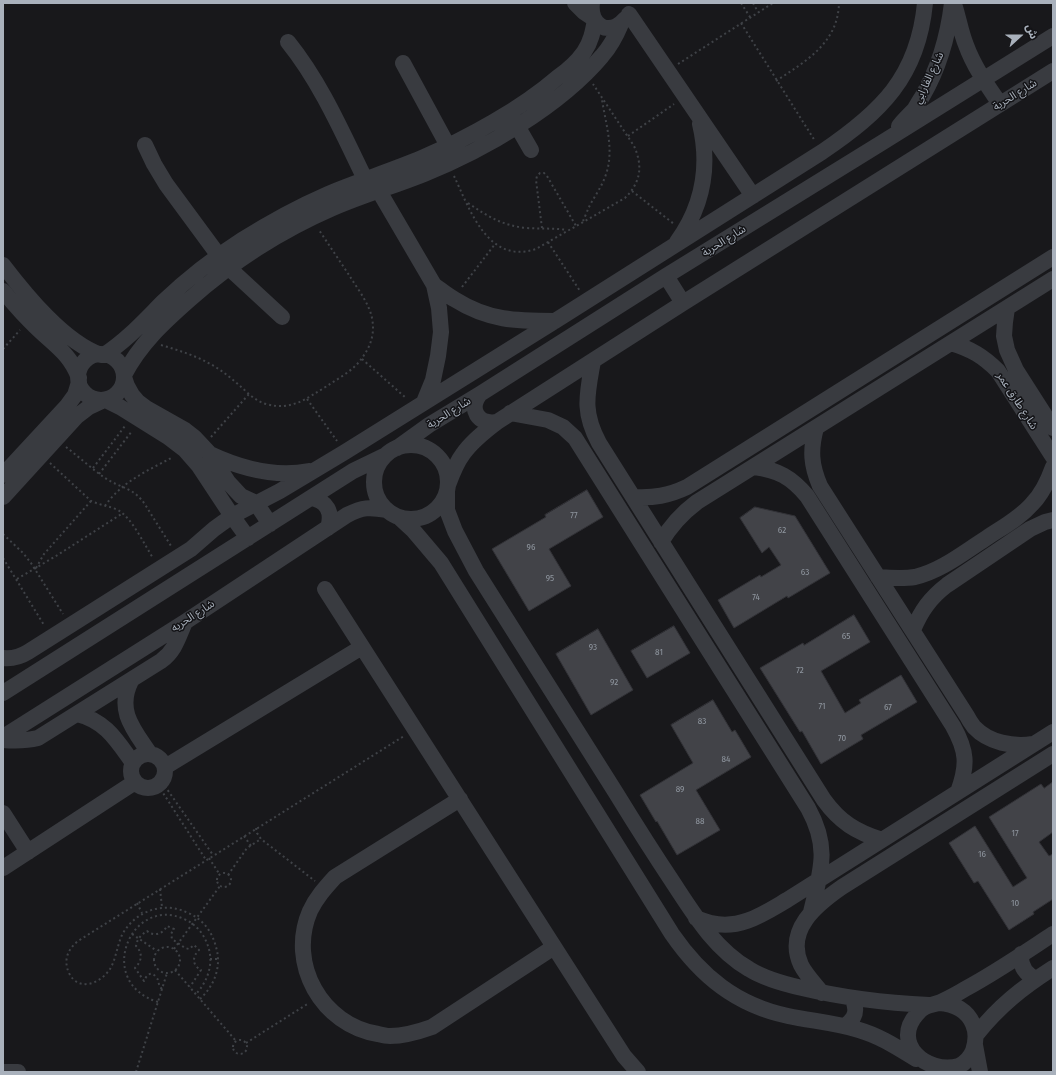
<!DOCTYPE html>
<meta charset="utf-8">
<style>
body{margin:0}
#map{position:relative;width:1056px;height:1075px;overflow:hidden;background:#18181b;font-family:"Fira Sans Condensed","Noto Sans Arabic",sans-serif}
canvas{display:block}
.frame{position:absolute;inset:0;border:4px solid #a9b1bc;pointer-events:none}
.north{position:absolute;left:1000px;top:16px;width:40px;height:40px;-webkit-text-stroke:3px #131316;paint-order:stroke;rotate:69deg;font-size:11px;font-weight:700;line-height:16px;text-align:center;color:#a9b1bc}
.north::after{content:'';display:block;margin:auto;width:14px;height:18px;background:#a9b1bc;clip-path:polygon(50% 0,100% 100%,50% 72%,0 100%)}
</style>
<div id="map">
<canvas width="1056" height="1075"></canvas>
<div class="frame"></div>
<div class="north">ش</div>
</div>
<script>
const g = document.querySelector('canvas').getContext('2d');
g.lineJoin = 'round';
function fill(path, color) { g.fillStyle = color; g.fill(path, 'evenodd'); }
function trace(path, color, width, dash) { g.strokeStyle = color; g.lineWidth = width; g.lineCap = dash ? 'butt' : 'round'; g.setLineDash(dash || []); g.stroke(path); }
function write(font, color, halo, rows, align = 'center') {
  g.font = font + ' "Fira Sans Condensed","Noto Sans Arabic",sans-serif'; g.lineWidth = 3; g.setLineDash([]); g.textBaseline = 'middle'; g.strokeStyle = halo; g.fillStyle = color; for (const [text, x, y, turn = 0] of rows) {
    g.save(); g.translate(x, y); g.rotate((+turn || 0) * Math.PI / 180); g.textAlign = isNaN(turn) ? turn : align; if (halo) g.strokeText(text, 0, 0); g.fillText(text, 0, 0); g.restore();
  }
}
const building = new Path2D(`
 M587,490L603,517L549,549L571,586L529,611L492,549L546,517L545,515Z
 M755,507L795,516L830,573L788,598L787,596L734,628L718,600L760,575L761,577L781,565L769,547L762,553L740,518Z
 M854,615L870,642L821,671L845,713L861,703L859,700L901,675L917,702L861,735L863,739L821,764L802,731L800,732L760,668L803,643L804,645Z
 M674,626L690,653L647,678L631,651Z
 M598,629L633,690L591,715L556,654Z
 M713,700L732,732L735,730L751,757L696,790L720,830L677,855L657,821L656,822L640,795L693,763L671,725Z
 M1053,782V832L1039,842L1049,856L1053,854V899L1033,912L1034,914L1009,930L978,881L974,883L949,843L975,826L1013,887L1027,878L989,817L1041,784L1044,788Z`);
fill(building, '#424348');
trace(building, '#323237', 1);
trace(new Path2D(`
 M741,3L750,17
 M753,3L758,12
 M741,23L815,141
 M678,64L773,3
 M776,81C806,61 838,43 839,3
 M628,136L674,104
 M454,176C470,210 488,265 536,249L625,198C641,182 643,166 634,146L593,84
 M632,191L674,224
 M468,203C487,216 503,226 527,228C541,229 554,228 567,230
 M583,221C585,217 587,211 589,207C594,197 601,188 605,177C615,152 606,125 602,100
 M542,228L536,180L537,176L540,173H544L547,176L576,226
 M548,242L580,291
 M462,287L495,244
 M161,345C181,351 200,357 217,368C225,373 232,379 239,385C247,392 255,401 266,404C291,411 306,399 327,386C339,378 354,370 362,358C371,346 375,333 372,318C369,303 357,288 349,275C339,260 329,245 319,230
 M3,349L20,330
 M362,359L406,398
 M307,399L337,441
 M211,437L249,394
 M66,447C79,457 92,469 105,478C122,489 134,487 146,506L171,546
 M50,463L91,501C100,505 109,506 118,510C132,518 144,544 153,558
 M93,468L125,426
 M99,474L132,431
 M105,506C121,482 149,470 173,457
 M3,534L23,553L31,563L63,614
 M3,558L44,625
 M36,568L44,554L91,501
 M17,579L56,556L123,513
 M162,782L213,855
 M158,785L206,860
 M256,828L257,833L261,839L315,881
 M244,836L251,846
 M209,858L220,875
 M217 880a7 7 0 1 1 14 0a7 7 0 1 1-14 0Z
 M228,875L247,848L261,839
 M160,889L162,907
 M137,903L142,913
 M132,934L157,951
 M154 960a13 13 0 1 1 26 0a13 13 0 1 1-26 0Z
 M174,949L220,886
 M210,959H218
 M175,970L236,1041
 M162,989C157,984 160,981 156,977C151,970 146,976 144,981L135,968C142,961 143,953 136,946C137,939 141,935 147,931C154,937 163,934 167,926L174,929L171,934L172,939L185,948L189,949L194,945L199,950C192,957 192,965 201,970L190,987
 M200,999C214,986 222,967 216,947C212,931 202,918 186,912C162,901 134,912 122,935C117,946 116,959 110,969C100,984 78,992 69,973C63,960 68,949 78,941L404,736
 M158,1002C94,982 131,895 184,919C196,924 204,934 208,946C214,963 208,981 196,994
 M233 1047a7 7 0 1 1 14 0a7 7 0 1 1-14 0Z
 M246,1043L309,1003
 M136,1072L167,973`), '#3f4247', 2, [2, 3]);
trace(new Path2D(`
 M575,3L584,12L593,18
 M592,3C589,26 609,37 625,19
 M955,7C959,20 961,33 966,45C974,67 987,85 1000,104
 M629,14L753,196
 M288,42C321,83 342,132 365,179
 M403,63L448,146
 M512,117L531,150
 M899,126C904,120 909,115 914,110C917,106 919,101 922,97C939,68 948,36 952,3
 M145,145L154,164L166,184L219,256
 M379,191L434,285L439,308L441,332L438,356L433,380L424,402
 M677,242C703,206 710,166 700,124
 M3,265C26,295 64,342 101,355
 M229,268L282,317
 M666,276L683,303
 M434,285C441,290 447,295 454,299C489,321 516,321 555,321
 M3,291C13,303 23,315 35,326C53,344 70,353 79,378
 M1007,308L1005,322L1004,336L1007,350L1016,370L1053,428
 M951,343C971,349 983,356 998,371L1053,457
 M78 377a23 23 0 1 1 46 0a23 23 0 1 1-46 0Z
 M104,355C127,340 144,321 163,302C187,279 214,258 242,240C269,223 298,207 328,194C359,181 391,171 422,158C468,138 521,109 558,77C568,70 577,62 584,52C591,42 593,31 595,20
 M593,361C587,395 582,411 599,443L824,800C840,822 856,832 882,840
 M124,375C140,344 163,323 189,300C232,262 280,231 333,208C363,195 394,186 424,174C484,150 560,106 602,56C610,47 616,36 621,24
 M124,377L127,386L132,395L138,402L146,408L185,430L194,437L209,453L228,482L241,496L256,503L270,524
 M480,394C468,409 478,425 497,422
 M106,400L120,407L168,437L185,450L199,466L232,516L248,538
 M510,413L548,420L563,427L575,438L808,808C830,848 821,870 811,912
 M816,428C810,450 811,465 820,486L967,716C969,720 971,723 974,727C989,743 1013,747 1033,744
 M374 482a37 37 0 1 1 74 0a37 37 0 1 1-74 0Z
 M397,448L429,425L480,394L666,276L883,142L1053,36
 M210,454C240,468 274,478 309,471
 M754,467C778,470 791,477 807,496L953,726C967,751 968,765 958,792
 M3,475L67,406L75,395L79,382
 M448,485C452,474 456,463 463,454C472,441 485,431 497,422L683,303L1053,71
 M447,492V510L455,531L476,571C523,645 569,719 616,793C635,824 654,854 674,884C695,916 715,949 749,969C765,979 784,984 802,988C844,998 886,1003 929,1005
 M3,497L76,417L89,407L104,400
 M633,497C654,498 668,496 687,487L1053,257
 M311,498C327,501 333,512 328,528
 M400,518L413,530L441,563L672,934C701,976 736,1005 788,1016C812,1021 836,1023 859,1030C880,1036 898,1048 916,1059
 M661,542C671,525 681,514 697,502L1053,279
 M878,577C890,578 903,579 915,577C941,571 963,553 985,539C1001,528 1019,519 1032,504C1042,494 1048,481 1053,467
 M325,589L624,1056L638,1072
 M913,630C921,611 930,598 947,585L1030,529L1045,522L1053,520
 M3,658C13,659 20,657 28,652L191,549L214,529L232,516L280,491L345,452L555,321L822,152C881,112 918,77 925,3
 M131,681C116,711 134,730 150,754
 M3,693L353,471L384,456
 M77,714C106,721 117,741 133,763
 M3,737L185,622L347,515C363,507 369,507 387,510
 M3,740C15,741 26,741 38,738L161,661C175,651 178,638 185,622
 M131 771a17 17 0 1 1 34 0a17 17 0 1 1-34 0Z
 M165,767L362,647
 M460,799L335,877C325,888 316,898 310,911C287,964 322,1025 378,1034C382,1035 386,1036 390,1036C405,1036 418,1032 432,1027L554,947
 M3,813L28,852
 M3,868L135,782
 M696,918C701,920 706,922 711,923C740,930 763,914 787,900L1053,732
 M1021,954C1020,966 1025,974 1036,979
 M822,993C815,984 806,975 801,965C785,930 816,905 842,887L1053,754
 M939,1003C954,1004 967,1010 973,1024C977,1033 976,1042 973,1051C970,1058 965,1063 959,1066C926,1075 891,1043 917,1014C925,1004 931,1006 941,1002C949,998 957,994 965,989C995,973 1024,953 1053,934
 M845,1026C856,1018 858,1010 852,998
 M976,1035C999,1006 1022,988 1053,968
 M975,1045L980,1072
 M3,1072H18`), '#393b40', 16);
write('9px', '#8f969f', null, [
 ["77",574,515],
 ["62",782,530],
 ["96",531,547],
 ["63",805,572],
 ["95",550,578],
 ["74",756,597],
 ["65",846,636],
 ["93",593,647],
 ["81",659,652],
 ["72",800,670],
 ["92",614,682],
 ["71",822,706],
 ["67",888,707],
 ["83",702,721],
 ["70",842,738],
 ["84",726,759],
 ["89",680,789],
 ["88",700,821],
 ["17",1015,833],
 ["16",982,854],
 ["10",1015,903]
]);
write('11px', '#a9b1bc', '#131316', [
 ["شارع الفارابي",929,78,-65],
 ["شارع الحرية",1015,95,-32],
 ["شارع الحرية",724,241,-32],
 ["شارع طارق عمر",1017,401,57],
 ["شارع الحرية",449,413,-32],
 ["شارع الحريه",193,616,-33]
]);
</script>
